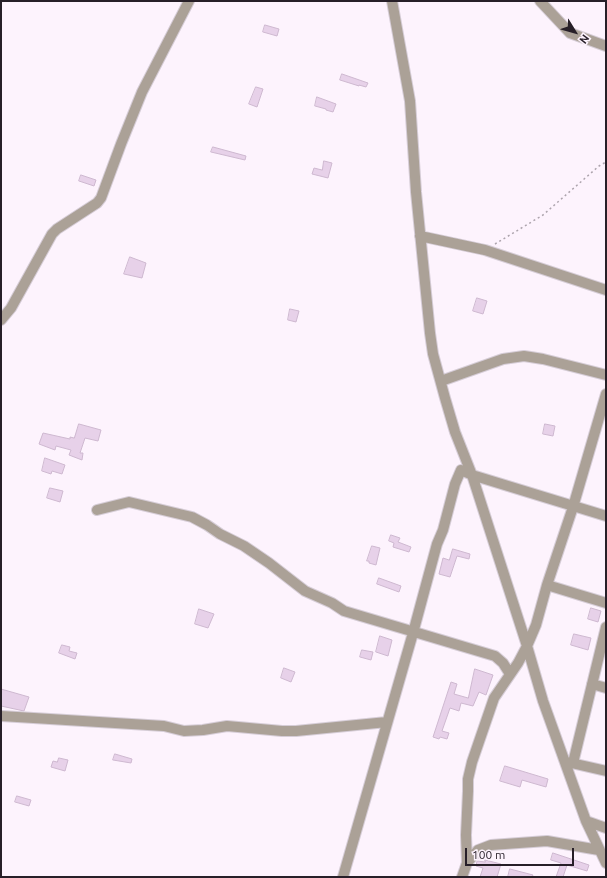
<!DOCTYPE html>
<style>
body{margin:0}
#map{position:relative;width:607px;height:878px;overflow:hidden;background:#fdf3fd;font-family:Ubuntu,sans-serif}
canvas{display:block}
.frame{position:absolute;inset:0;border:2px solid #271f28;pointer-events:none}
.north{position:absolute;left:555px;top:12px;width:40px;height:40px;-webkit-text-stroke:3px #fdf3fd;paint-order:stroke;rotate:127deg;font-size:11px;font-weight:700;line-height:16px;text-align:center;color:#271f28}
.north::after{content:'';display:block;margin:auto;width:14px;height:18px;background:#271f28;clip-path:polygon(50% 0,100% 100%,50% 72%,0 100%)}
.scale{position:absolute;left:465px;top:848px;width:109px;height:18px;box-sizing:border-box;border:2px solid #271f28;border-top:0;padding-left:5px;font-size:12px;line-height:14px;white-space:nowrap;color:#271f28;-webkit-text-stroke:3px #fdf3fd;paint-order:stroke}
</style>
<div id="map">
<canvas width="607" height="878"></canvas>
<div class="frame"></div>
<div class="north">N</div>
<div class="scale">100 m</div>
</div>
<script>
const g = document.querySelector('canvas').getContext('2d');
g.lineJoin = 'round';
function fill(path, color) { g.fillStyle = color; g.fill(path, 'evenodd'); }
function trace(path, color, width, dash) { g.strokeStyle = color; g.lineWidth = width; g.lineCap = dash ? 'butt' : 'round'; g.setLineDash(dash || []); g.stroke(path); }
const building = new Path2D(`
 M265,25L279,29L277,36L263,32Z
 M342,74L368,83L366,87L359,85V86L340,80Z
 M256,87L263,89L257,107L249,104Z
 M317,97L336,104L333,112L326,110V109L315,106Z
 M213,147L246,156L245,160L211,152Z
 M324,161L332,163L328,178L312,174L314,168L322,170Z
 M81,175L96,180L94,186L79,181Z
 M130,257L146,263L142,278L124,274Z
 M477,298L487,301L483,314L473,311Z
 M290,309L299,311L296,322L288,320Z
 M79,424L101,430L98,441L85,438L80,453H83L82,460L69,455L71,450L56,446L55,450L39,444L43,433L70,439V437L74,438Z
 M545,424L555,426L553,436L543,434Z
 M45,458L65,465L62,474L52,471L51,474L42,471Z
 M50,488L63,491L60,502L47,498Z
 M391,535L400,538L398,542L411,547L409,552L393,547L394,543L389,541Z
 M372,546L380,548L376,565L369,563V561H367Z
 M453,549L470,554L469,559L457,556L450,577L439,574L443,558L449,560Z
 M379,578L401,586L399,592L377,584Z
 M591,608L601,611L598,622L588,619Z
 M199,609L214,614L208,628L195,624Z
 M574,634L591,638L588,650L571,645Z
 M380,636L392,640L388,656L376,652Z
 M62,645L70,647L69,651L77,653L75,659L59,653Z
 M362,650L373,652L371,660L360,657Z
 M284,668L295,672L291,682L281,678Z
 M475,669L493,675L486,695L479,692L473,706L461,703L459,711L450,708L442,731L449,733L447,739L440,737L439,739L433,737L451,682L457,684L454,694L468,698Z
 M1,689L29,697L24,711L1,706Z
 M115,754L132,759L131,763L113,760Z
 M59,758L68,760L65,771L51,767L53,761L57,762Z
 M505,766L548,779L546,787L522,780L520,787L500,781Z
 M17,796L31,800L29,806L15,802Z
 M553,853L589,865L587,871L567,865L563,877H556L561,863L551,860Z
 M485,860L501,864L497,877H480L483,868L476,866L477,861L485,862Z
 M510,869L533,875L532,877H508Z`);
fill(building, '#e7d1e9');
trace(building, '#ceb8d0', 1);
const minor = new Path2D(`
 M392,1L410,101L416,192L430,333L433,354L445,398L455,432L472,475L527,646L543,701L586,821L606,863
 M540,1L570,33L606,46
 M420,236L485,250L606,290
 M1,320L11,308L52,234L57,229L97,203L101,198L121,144L142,92L189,1
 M441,381L503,359L524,356L543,359L606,375
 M97,510L129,502L192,517L207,525L220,534L244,546L269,563L305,591L332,603L344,611L495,656L503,663L510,674
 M547,585L606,603
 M592,684L606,688
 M1,716L164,726L184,731L203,730L227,726L282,731H296L387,722
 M567,762L606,771
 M573,763L606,627
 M586,821L606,828
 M467,863L466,835L468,791V779L472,762L494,698L518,663L527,646L536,625L547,585L573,507L606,394
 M343,877L413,633L437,544L443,530L455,484L461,470L472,475L606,516
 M462,877L467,863L478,850L491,845L547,841L599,850`);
trace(minor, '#d6cdd7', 12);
trace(new Path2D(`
 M495,244L543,215L599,166L606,162`), '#ada4ad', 1.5, [2, 3]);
trace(minor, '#aba197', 10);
</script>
